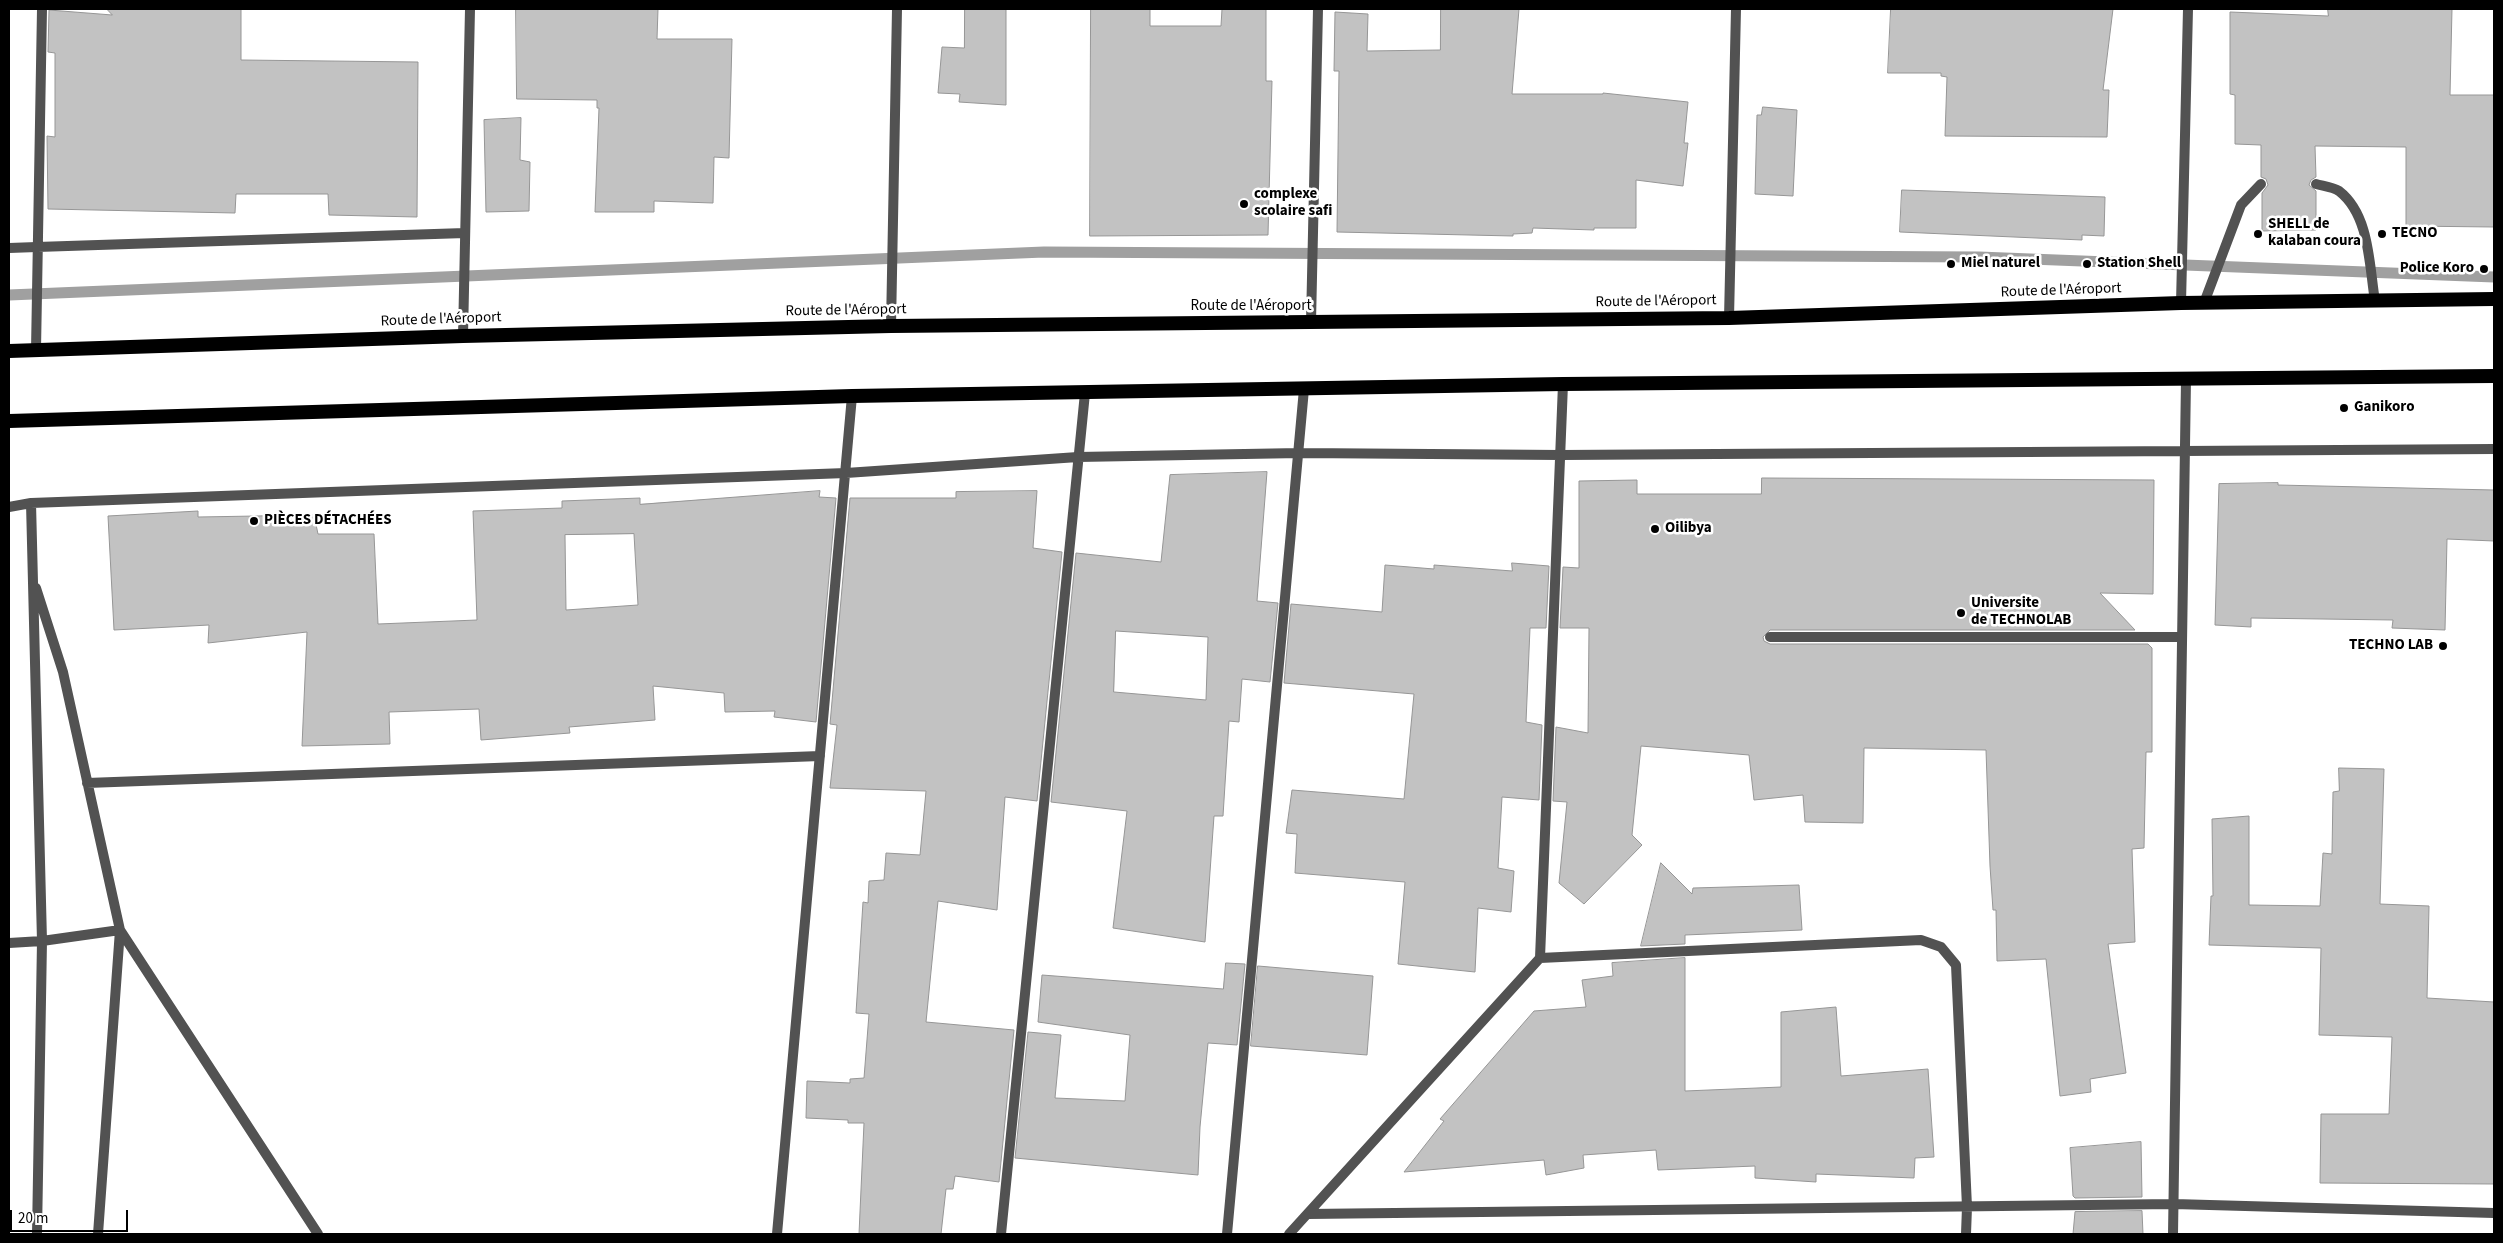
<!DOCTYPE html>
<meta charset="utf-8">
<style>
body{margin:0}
#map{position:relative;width:2503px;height:1243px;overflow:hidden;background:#fff;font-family:"Source Sans 3",sans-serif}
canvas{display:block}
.frame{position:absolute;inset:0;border:10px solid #000;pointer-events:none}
.scale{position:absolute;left:10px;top:1210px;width:118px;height:22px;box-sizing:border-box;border:2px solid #000;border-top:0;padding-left:6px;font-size:15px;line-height:18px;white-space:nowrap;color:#000;-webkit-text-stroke:4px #fff;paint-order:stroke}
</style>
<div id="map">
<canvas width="2503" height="1243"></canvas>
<div class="frame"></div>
<div class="scale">20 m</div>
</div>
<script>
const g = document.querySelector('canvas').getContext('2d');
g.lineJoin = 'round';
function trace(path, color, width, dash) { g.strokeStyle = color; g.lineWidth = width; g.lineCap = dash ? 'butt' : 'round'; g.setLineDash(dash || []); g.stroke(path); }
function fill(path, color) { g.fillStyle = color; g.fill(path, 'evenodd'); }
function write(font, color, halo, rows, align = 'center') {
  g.font = font + ' "Source Sans 3",sans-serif'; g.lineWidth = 5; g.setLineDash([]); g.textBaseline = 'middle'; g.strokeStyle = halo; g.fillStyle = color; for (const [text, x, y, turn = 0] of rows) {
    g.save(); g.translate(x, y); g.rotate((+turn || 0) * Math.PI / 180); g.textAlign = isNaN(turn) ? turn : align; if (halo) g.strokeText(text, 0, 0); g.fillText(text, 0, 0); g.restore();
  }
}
trace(new Path2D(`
 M9,295L1044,252L1979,257L2494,277`), '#a0a0a0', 11);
const building = new Path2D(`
 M107,9H241V60L418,62L417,217L329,215L328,194H236L235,213L48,209L47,136L55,137V53L48,52L49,10L112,15Z
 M516,9H658L657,39H732L729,158L714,157L713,203L654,201V212H595L599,108H597V100L517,99Z
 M965,9H1006V105L959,102L960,94L938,93L942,47L964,48Z
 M1091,9H1150V26H1221L1222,9H1266V81H1272L1268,235L1090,236Z
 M1441,9H1519L1512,94H1603V93L1688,102L1684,143H1688L1683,186L1636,180V228H1594V230L1533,228L1532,233L1513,234V236L1337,232L1339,71H1334L1335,12L1368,14L1367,51L1440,50Z
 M1891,9H2113L2103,90H2109L2107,137L1945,136L1947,77L1941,76V73H1888Z
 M2328,9H2452L2450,95H2494V227L2406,226V147L2315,146L2316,177L2311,180L2309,185L2316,191V230L2262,231V193L2268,185L2266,179L2261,177V145L2235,144V95L2230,94V12L2328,16Z
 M1763,107L1797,110L1793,196L1755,194L1757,115H1761Z
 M521,118L520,160L530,162L529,211L486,212L484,120Z
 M1902,190L2105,197L2104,236L2082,235V240L1900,232Z
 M1267,472L1257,601L1278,603L1270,682L1242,679L1239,722L1229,721L1223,816H1214L1205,942L1113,928L1127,811L1051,802L1076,553L1161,562L1170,475ZM1116,631L1208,637L1206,700L1114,692Z
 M1762,478L2154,480L2153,594L2100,593L2135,630H1770L1763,637L1764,641L1770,644H2148L2152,648V752H2146L2144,848L2132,849L2135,942L2108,944L2126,1073L2090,1079L2091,1092L2060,1096L2046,959L1997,961L1996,910H1993L1990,866L1986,750L1864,748L1863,823L1805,822L1803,795L1754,800L1749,755L1641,746L1632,835L1642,845L1584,904L1559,883L1567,802L1553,801L1556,727L1588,733L1589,628H1560L1563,567L1579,568V481L1637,480V494H1761Z
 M2278,483V485L2494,490V541L2447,539L2445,630L2392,628L2393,620L2251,618V627L2215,625L2219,484Z
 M820,491L819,497L836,498L816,722L774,717L775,711L725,712L724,693L653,686L655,720L569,727L570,733L481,740L479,709L389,712L390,744L302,746L307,632L208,643L209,625L114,630L108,516L198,511V517L314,515L318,534H374L378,624L477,620L473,511L562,508V501L640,498V504ZM634,534L638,605L566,610L565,535Z
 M1037,491L1033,548L1062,552L1037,801L1005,797L997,910L938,901L926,1022L1014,1030L999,1182L955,1176L953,1189H946L941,1234H859L864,1123H848V1120L806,1118L807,1081L850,1083V1079L864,1078L869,1014L856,1013L863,902L868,903L869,881L884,880L886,853L920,855L926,791L830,788L837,725L830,724L850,498H956V492Z
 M1512,563L1549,566L1546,628H1530L1526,722L1542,725L1539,800L1502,797L1498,868L1514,871L1511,912L1478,908L1475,972L1398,964L1405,882L1295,873L1297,834L1286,833L1292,790L1404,799L1414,694L1284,683L1291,604L1382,612L1385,565L1434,569V565L1512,571Z
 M2339,768L2384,769L2380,904L2429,906L2427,998L2494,1002V1184L2320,1183L2321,1114H2389L2392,1037L2319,1035L2321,948L2209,945L2211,896H2213L2212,819L2249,816V905L2320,906L2323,853L2332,854L2333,792L2339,791Z
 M1661,863L1692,894L1693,888L1799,885L1802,930L1685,935V944L1641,946Z
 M1685,958V1091L1781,1087V1012L1836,1007L1841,1076L1928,1069L1934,1157L1915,1158L1914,1178L1816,1174V1182L1755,1178V1166L1658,1170L1656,1150L1583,1155L1584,1168L1546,1175L1544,1160L1404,1172L1444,1121L1440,1119L1534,1011L1586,1007L1582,980L1613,976L1612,963Z
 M1226,963L1245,964L1237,1045L1208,1043L1200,1127L1198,1175L1015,1158L1028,1032L1061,1035L1055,1098L1125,1101L1130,1035L1038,1022L1042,975L1223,989Z
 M1258,966L1373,976L1367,1055L1251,1046Z
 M2141,1142L2142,1197L2075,1198L2073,1196L2070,1148Z
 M2142,1211L2143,1234H2073L2075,1212Z`);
fill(building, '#c2c2c2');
trace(building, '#969696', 1);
trace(new Path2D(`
 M2316,184C2323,186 2333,187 2339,191C2370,215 2369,265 2375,301
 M9,248L37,247
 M2204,303L2241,205L2261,184
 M1770,637H2182`), '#525252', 10);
trace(new Path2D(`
 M37,247L465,233
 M2181,303L2188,9
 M1729,318L1736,9
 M1311,322L1318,9
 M891,326L897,9
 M463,336L470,9
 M36,350L42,9
 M31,503L42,941L37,1234
 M9,507L31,503L846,473L1078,457L1300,453L1561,455L2494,449
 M36,588L63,672L120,930L318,1234
 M87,783L820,756
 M9,943L42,941L120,930L98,1234
 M1540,958L1921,940L1941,947L1956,965L1967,1207L1966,1234
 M1308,1214L2174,1204L2494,1213
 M777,1234L852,396
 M1001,1234L1085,393
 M1227,1234L1304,389
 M1289,1234L1540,958L1563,384
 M2173,1234L2186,380`), '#525252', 10);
trace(new Path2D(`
 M9,351L463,336L891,326L1729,318L2181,303L2494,299
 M9,421L852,396L1563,384L2494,376`), '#000', 14);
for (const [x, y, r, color] of [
 [1244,204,5,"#000"],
 [2258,234,5,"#000"],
 [2382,234,5,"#000"],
 [1951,264,5,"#000"],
 [2087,264,5,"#000"],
 [2484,269,5,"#000"],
 [2344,408,5,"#000"],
 [254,521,5,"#000"],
 [1655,529,5,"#000"],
 [1961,613,5,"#000"],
 [2443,646,5,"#000"]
]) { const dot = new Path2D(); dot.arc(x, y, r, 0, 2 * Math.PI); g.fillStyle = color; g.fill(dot); trace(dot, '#fff', 2); }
write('bold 15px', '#000', '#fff', [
 ["complexe",1254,195],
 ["scolaire safi",1254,212],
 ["SHELL de",2268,225],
 ["kalaban coura",2268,242],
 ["TECNO",2392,234],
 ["Miel naturel",1961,264],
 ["Station Shell",2097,264],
 ["Police Koro",2474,269,"right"],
 ["Ganikoro",2354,408],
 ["PIÈCES DÉTACHÉES",264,521],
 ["Oilibya",1665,529],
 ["Universite",1971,604],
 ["de TECHNOLAB",1971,621],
 ["TECHNO LAB",2433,646,"right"]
], 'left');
write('15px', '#000', '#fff', [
 ["Route de l'Aéroport",2061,291,-2],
 ["Route de l'Aéroport",1656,302,-1],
 ["Route de l'Aéroport",1251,307],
 ["Route de l'Aéroport",846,311,-1],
 ["Route de l'Aéroport",441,320,-2]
]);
</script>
